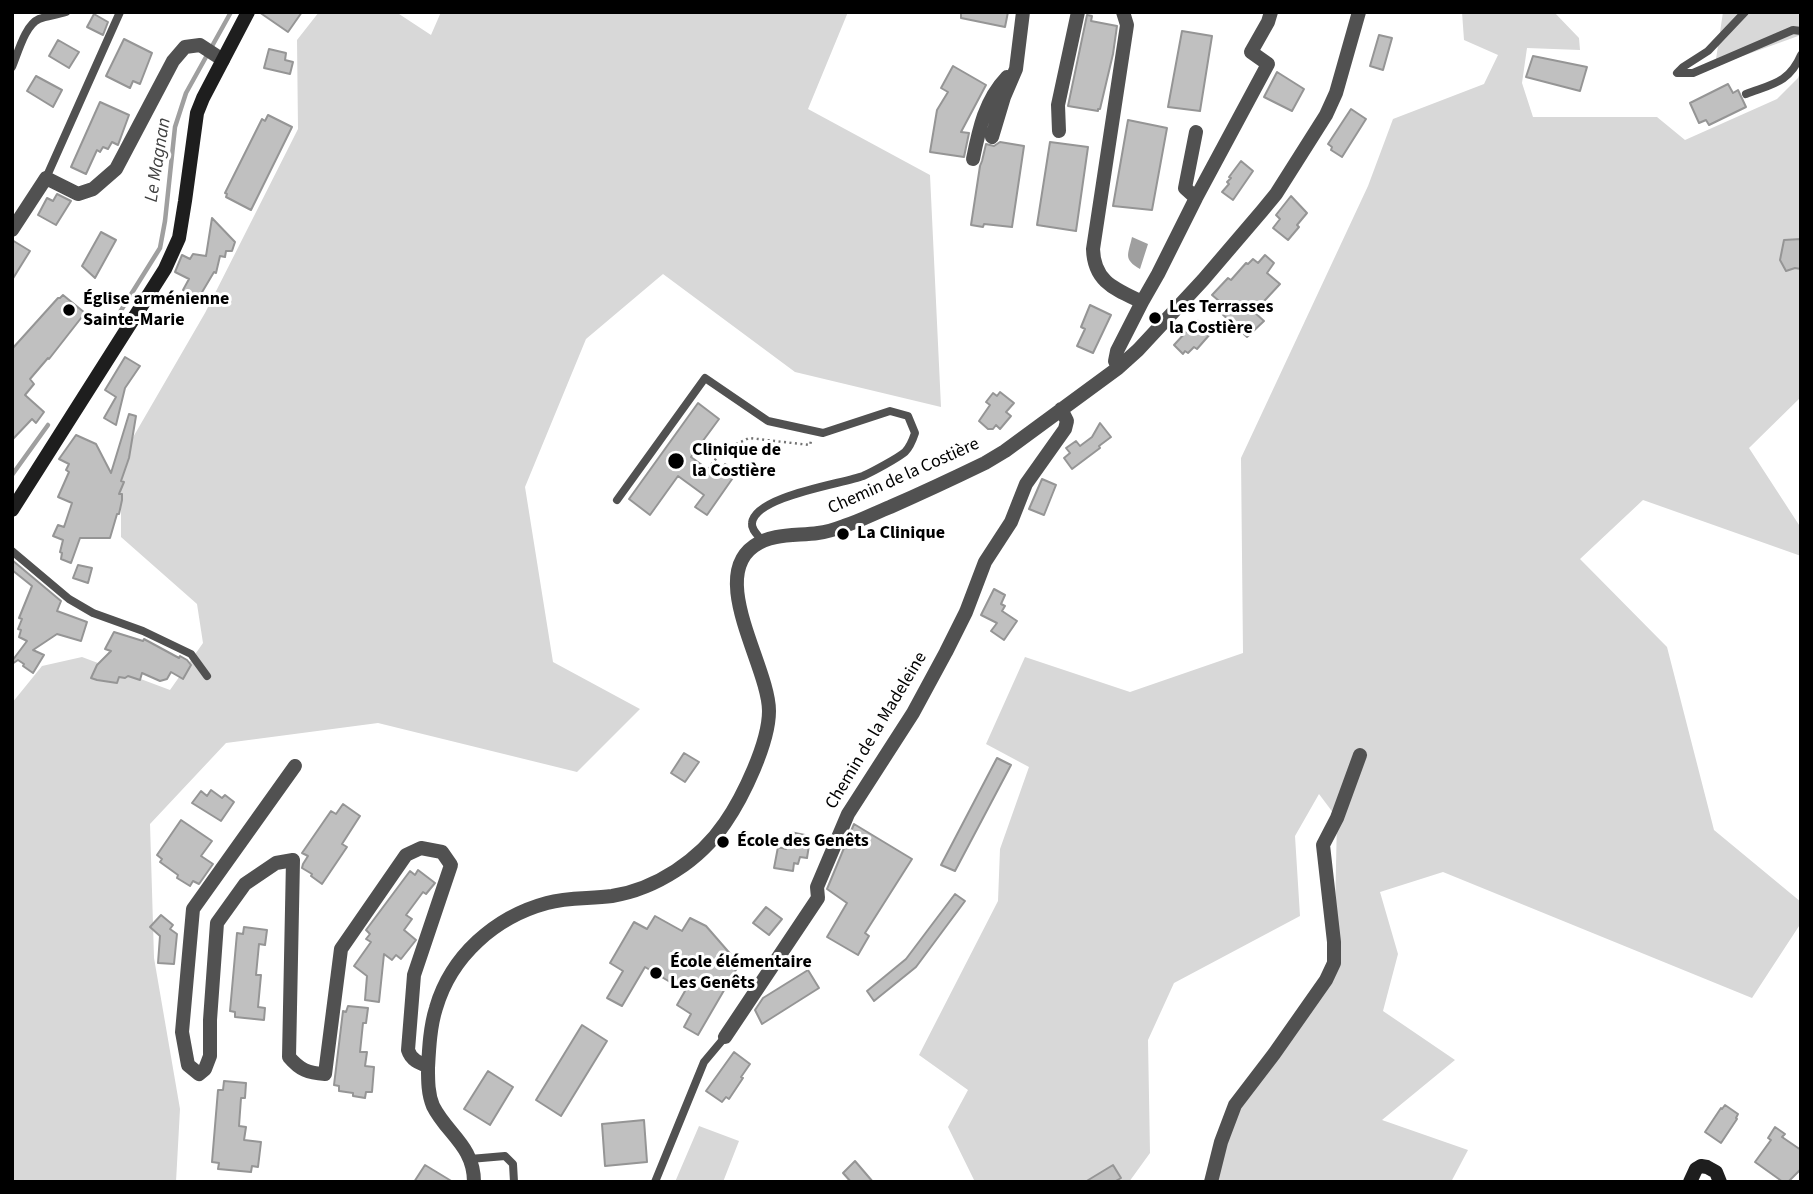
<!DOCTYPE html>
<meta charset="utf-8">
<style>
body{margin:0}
#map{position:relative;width:1813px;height:1194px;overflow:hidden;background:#fff;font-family:"Source Sans 3",sans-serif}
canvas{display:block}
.frame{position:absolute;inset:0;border:14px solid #000;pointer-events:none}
</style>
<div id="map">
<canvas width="1813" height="1194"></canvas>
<div class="frame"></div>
</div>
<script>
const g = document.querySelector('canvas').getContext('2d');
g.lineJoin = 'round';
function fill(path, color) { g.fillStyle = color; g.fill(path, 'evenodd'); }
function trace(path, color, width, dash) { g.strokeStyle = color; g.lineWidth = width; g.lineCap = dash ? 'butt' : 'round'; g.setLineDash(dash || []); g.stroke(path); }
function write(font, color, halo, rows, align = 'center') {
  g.font = font + ' "Source Sans 3",sans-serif'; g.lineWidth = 6; g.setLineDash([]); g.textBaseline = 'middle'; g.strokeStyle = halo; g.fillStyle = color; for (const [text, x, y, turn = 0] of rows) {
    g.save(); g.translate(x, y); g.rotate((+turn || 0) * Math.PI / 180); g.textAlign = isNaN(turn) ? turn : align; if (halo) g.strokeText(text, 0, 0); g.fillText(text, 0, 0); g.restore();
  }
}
fill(new Path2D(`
 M319,12H396L431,35L441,12H848L808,109L930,175L941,407L795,372L663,274L586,339L525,487L553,662L640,709L577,772L378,723L226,743L150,824L154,958L180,1109L176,1182H12V703L42,666L82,657L170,690L203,643L197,604L121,537V458L205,313L298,129L297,40Z
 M1462,12H1554L1579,38L1580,50L1527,48L1522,83L1533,117H1657L1685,140L1777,99L1798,78L1801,70V397L1749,448L1801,528V556L1643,500L1580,559L1667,647L1714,830L1801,902V923L1752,998L1443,872L1380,892L1398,954L1383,1011L1455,1060L1382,1120L1468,1150L1451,1182H1211L1235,1105L1334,963L1337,818L1319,794L1295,836L1300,916L1174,983L1148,1040L1150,1153L1129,1182H975L948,1127L968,1090L919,1055L998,901L1000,849L1029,767L986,744L1025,657L1130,692L1243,653L1241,458L1368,186L1393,119L1484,84L1498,55L1464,40Z
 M1723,12H1801V35L1715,66Z
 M699,1126L739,1141L723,1182H675Z`), '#d8d8d8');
fill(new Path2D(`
 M1132,237L1148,244L1140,269C1123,259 1128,255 1132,237Z`), '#9f9f9f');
trace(new Path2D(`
 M120,312L160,248L165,221L175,127L186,93L231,12
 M12,475L48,425`), '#9f9f9f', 4.5);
const building = new Path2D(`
 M259,12H302L288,32Z
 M961,12H1008L1005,27L961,18Z
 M94,14L108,22L103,35L87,27Z
 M1087,15L1092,16L1091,21L1117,26L1113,54L1100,109H1098V111L1068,106Z
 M1182,31L1212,36L1200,111L1168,107Z
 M1379,35L1392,38L1383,70L1370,66Z
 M124,39L152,53L140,84L133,81L130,88L106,76Z
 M58,40L79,52L69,68L49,56Z
 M269,49L286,53L285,60L293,62L290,74L264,68Z
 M1533,56L1587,67L1580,91L1526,77Z
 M953,66L986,85L961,132L969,133L964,157L930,152L937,110L948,92L941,88Z
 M1277,72L1304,89L1292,111L1264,97Z
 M36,76L62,90L53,107L27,91Z
 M1728,84L1733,93L1738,90L1746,107L1709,125L1706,120L1699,123L1690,103Z
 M100,102L129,115L118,145L112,142L108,149L103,147L100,152L97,150L86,174L71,167Z
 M1351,109L1366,119L1342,157L1331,150L1332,147L1328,144Z
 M268,115L292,127L251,210L226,197L227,194L225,193L262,119L265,121Z
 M1128,120L1167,128L1152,210L1113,206Z
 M1000,142L1024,146L1012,227L984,224L983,227L971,225L980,166L982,161L986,144L994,146Z
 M1050,142L1088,147L1076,231L1037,225Z
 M1241,161L1253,171L1233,200L1222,192L1229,184L1227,182L1231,178L1229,177Z
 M57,194L71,201L56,225L38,215L47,198L53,201Z
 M1291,196L1307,213L1297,225L1299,227L1288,240L1273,228L1280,219L1276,215Z
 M212,218L235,242L232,251H226L225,257L220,256L216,273L214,272L198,299L183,290L189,279L175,272L182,255L190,259L193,254L206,256Z
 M101,232L116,240L95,278L82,266Z
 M1801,239V269L1795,268L1786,271L1780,260L1784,240Z
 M12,240L30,251L12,280Z
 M1265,255L1274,263L1267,273L1280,284L1254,312L1264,321L1247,337L1220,312L1225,306L1212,295L1228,278L1231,280L1246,263L1248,264L1253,259L1258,263Z
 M63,295L85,313L49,359L48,358L30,379L34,384L25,395L44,412L36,423L32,419L12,440V349L58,298H60Z
 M1090,305L1111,315L1093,353L1077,346L1085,329L1081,327Z
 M1197,320L1211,333L1197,349L1194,347L1188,353L1185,351L1183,354L1174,345Z
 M125,357L140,366L125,388L116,425L104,418L116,397L105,390Z
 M1000,392L1014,403L1006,412L1011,416L1000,429L996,425L993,429H988L979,421L990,405L986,402L993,393L997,396Z
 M698,403L719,419L691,457L717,476L725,464L737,472L707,515L695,507L704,495L678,476L650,515L629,499Z
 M129,414L136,416L129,458L121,481L124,482L119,494H122V500L119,514H117L110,538H80L71,563L61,559L62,553L60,552L63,540L53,536L58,525L64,527L72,503L58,497L69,472L66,470L69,464L59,459L76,435L96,444L111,473Z
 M1100,423L1111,437L1099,446L1100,448L1072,469L1064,458L1070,453L1066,448L1076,441L1080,446L1092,437Z
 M1042,479L1056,485L1044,515L1029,509Z
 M12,560L61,601L57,611L87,622L81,641L57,634L33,650L44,655L33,673L23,666L24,664L18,660L12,664V661L27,641L19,637L21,630L18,629L22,619L19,618L32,586L12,570Z
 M78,565L92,568L88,583L73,578Z
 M994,589L1005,595L1001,604L1005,606L1002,611L1017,621L1004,640L991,631L997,623L981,615Z
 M114,632L143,641L144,639L179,658L180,656L187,660L191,665L183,679L171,672L167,679L160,681L142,673L140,680L128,676L125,678L119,677L117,683L97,680L91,678L97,665L111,651L105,649Z
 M684,753L699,762L685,782L671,773Z
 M997,758L1011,765L955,871L941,865Z
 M211,790L222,798L225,795L234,802L221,821L192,803L201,791L207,796Z
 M343,804L360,816L342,844L347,847L322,884L311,876L312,874L302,868L303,864L308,856L302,853L331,811L336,814Z
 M181,820L212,841L201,856L213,864L199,884L193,881L190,886L177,878L178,875L160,862L162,859L157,855Z
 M854,824L912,859L865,933L869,936L858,955L827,937L847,903L827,889Z
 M790,832L805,835L804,838L810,839L807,858L800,857L798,864L794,863L793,871L774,868L778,847L786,849Z
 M418,870L435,883L426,894L423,892L406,915L412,919L404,930L416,940L401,959L396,955L392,960L384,954L379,1002L365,1000L367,976L354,966L371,942L366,939L370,934L366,930L410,871L415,875Z
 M955,894L965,901L916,967L874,1001L867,991L906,959Z
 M766,907L782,919L769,935L753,923Z
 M161,915L173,925L170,929L177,934L174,964L158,963L160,936L150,927Z
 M655,916L682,931L690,918L706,926L733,957L727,962L737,968L698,1035L684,1027L691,1014L677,1005L685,991L645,967L622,1006L607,998L623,971L610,963L634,922L647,929Z
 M244,927L267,930L265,945L259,944L256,975H261L258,1007L265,1008L264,1020L235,1017V1012L230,1011L237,933L243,934Z
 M808,970L819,988L762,1024L755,1010L763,998Z
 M348,1006L368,1008L366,1023H363L360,1052H367L365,1066L374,1067L372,1092H366L365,1098L353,1096V1093L339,1091V1086L334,1085L343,1011L346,1012Z
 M582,1025L607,1041L561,1116L536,1100Z
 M734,1052L750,1064L741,1077L743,1078L729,1099L726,1097L722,1102L706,1091Z
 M488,1071L513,1087L490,1125L464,1109Z
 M224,1081L246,1083L245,1098H241L239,1126L246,1127L244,1140L261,1142L258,1167L252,1166L251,1172L218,1169L219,1163L212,1162L218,1090H223Z
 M1725,1105L1738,1114L1736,1118L1737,1119L1721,1143L1705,1132L1721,1108L1722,1109Z
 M644,1120L647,1162L605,1166L602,1124Z
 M1775,1127L1785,1134L1782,1137L1801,1150V1169L1788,1182H1783L1755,1162L1771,1140L1768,1138Z
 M855,1161L873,1182H851L843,1173Z
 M425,1165L453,1182H414Z
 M1113,1165L1121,1178L1114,1182H1085Z`);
fill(building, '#c0c0c0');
trace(building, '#959595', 2);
trace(new Path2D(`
 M708,469L722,451L749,438L810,445L811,441`), '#737373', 2.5, [2, 3.5]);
trace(new Path2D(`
 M1745,12L1708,51L1683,67L1677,73H1693L1793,30L1801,31
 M12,67C18,53 25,25 39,19C47,16 57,15 66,12
 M1746,94C1772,84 1789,83 1801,55
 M46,178L120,12
 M617,500L705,378L768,421L823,433L890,411L908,416L915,433C913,439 910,447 905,452C898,458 872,472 863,476C841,484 755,496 752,523C751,530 759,536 762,541
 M12,551L69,599L93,613L143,631L191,654L207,676
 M470,1159L505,1156L513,1164L514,1182
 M655,1182L704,1062L725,1037`), '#515151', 8);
trace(new Path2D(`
 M1123,12L1127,25L1093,249C1094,282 1115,289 1142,302
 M1059,131L1058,105L1078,12
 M992,137L1004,97L1016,69L1023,12
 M973,159C979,129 985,100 1007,77
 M1196,198L1185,188L1196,132
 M12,230L46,178L78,194L93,189L116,169L173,61L185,47L200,45L223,60
 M1118,368L1115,361L1117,351L1142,302L1158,274L1196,198L1268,64L1251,52L1268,22L1271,12
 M295,766L193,909L182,1032L188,1065L199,1074L205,1069L210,1056V1020L217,923L245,884L276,863L293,860L289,1057C300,1070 308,1073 325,1074L341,949L406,855L421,848L442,852L451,865L414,975L408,1050C411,1060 419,1063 428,1066
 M725,1037L818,898L817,887L848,814L913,713L946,652L966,612L985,562L1011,522L1026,484L1065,429L1067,421L1061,409
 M474,1182C474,1146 447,1134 433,1106C428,1094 428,1081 428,1068C429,1049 430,1027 436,1008C451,956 495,917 547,903C568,897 590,899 612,896C656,889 700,860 725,823C743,797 769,743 769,711C769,667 708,578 754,546C772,533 797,536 818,533C827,532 836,529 844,526C860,521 875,513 890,507C922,493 954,478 985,463L1005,451L1118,368L1138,350L1203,280L1262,211L1276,194L1326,115L1336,93L1359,12
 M1211,1182L1221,1142L1235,1105L1274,1054L1326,980L1334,963V942L1323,845L1337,818L1360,755`), '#515151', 14);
trace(new Path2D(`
 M12,510L165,269L179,238L185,201L197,113L203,98L248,12
 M1690,1182L1696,1169L1701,1166L1707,1167L1716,1172L1720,1182`), '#1e1e1e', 14);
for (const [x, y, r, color] of [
 [69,310,7,"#000"],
 [1155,318,7,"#000"],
 [676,461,9,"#000"],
 [843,534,7,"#000"],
 [723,842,7,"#000"],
 [656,973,7,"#000"]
]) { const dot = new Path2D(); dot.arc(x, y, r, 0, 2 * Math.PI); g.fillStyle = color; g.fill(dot); trace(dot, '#fff', 2.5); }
write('bold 18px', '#000', '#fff', [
 ["Église arménienne",83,300],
 ["Sainte-Marie",83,321],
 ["Les Terrasses",1169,308],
 ["la Costière",1169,329],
 ["Clinique de",692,451],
 ["la Costière",692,472],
 ["La Clinique",857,534],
 ["École des Genêts",737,842],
 ["École élémentaire",670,963],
 ["Les Genêts",670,984]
], 'left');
write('18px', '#000', '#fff', [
 ["Chemin de la Costière",904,477,-24],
 ["Chemin de la Madeleine",877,731,-59]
]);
write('italic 19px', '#404040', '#fff', [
 ["Le Magnan",159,160,-81]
]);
</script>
